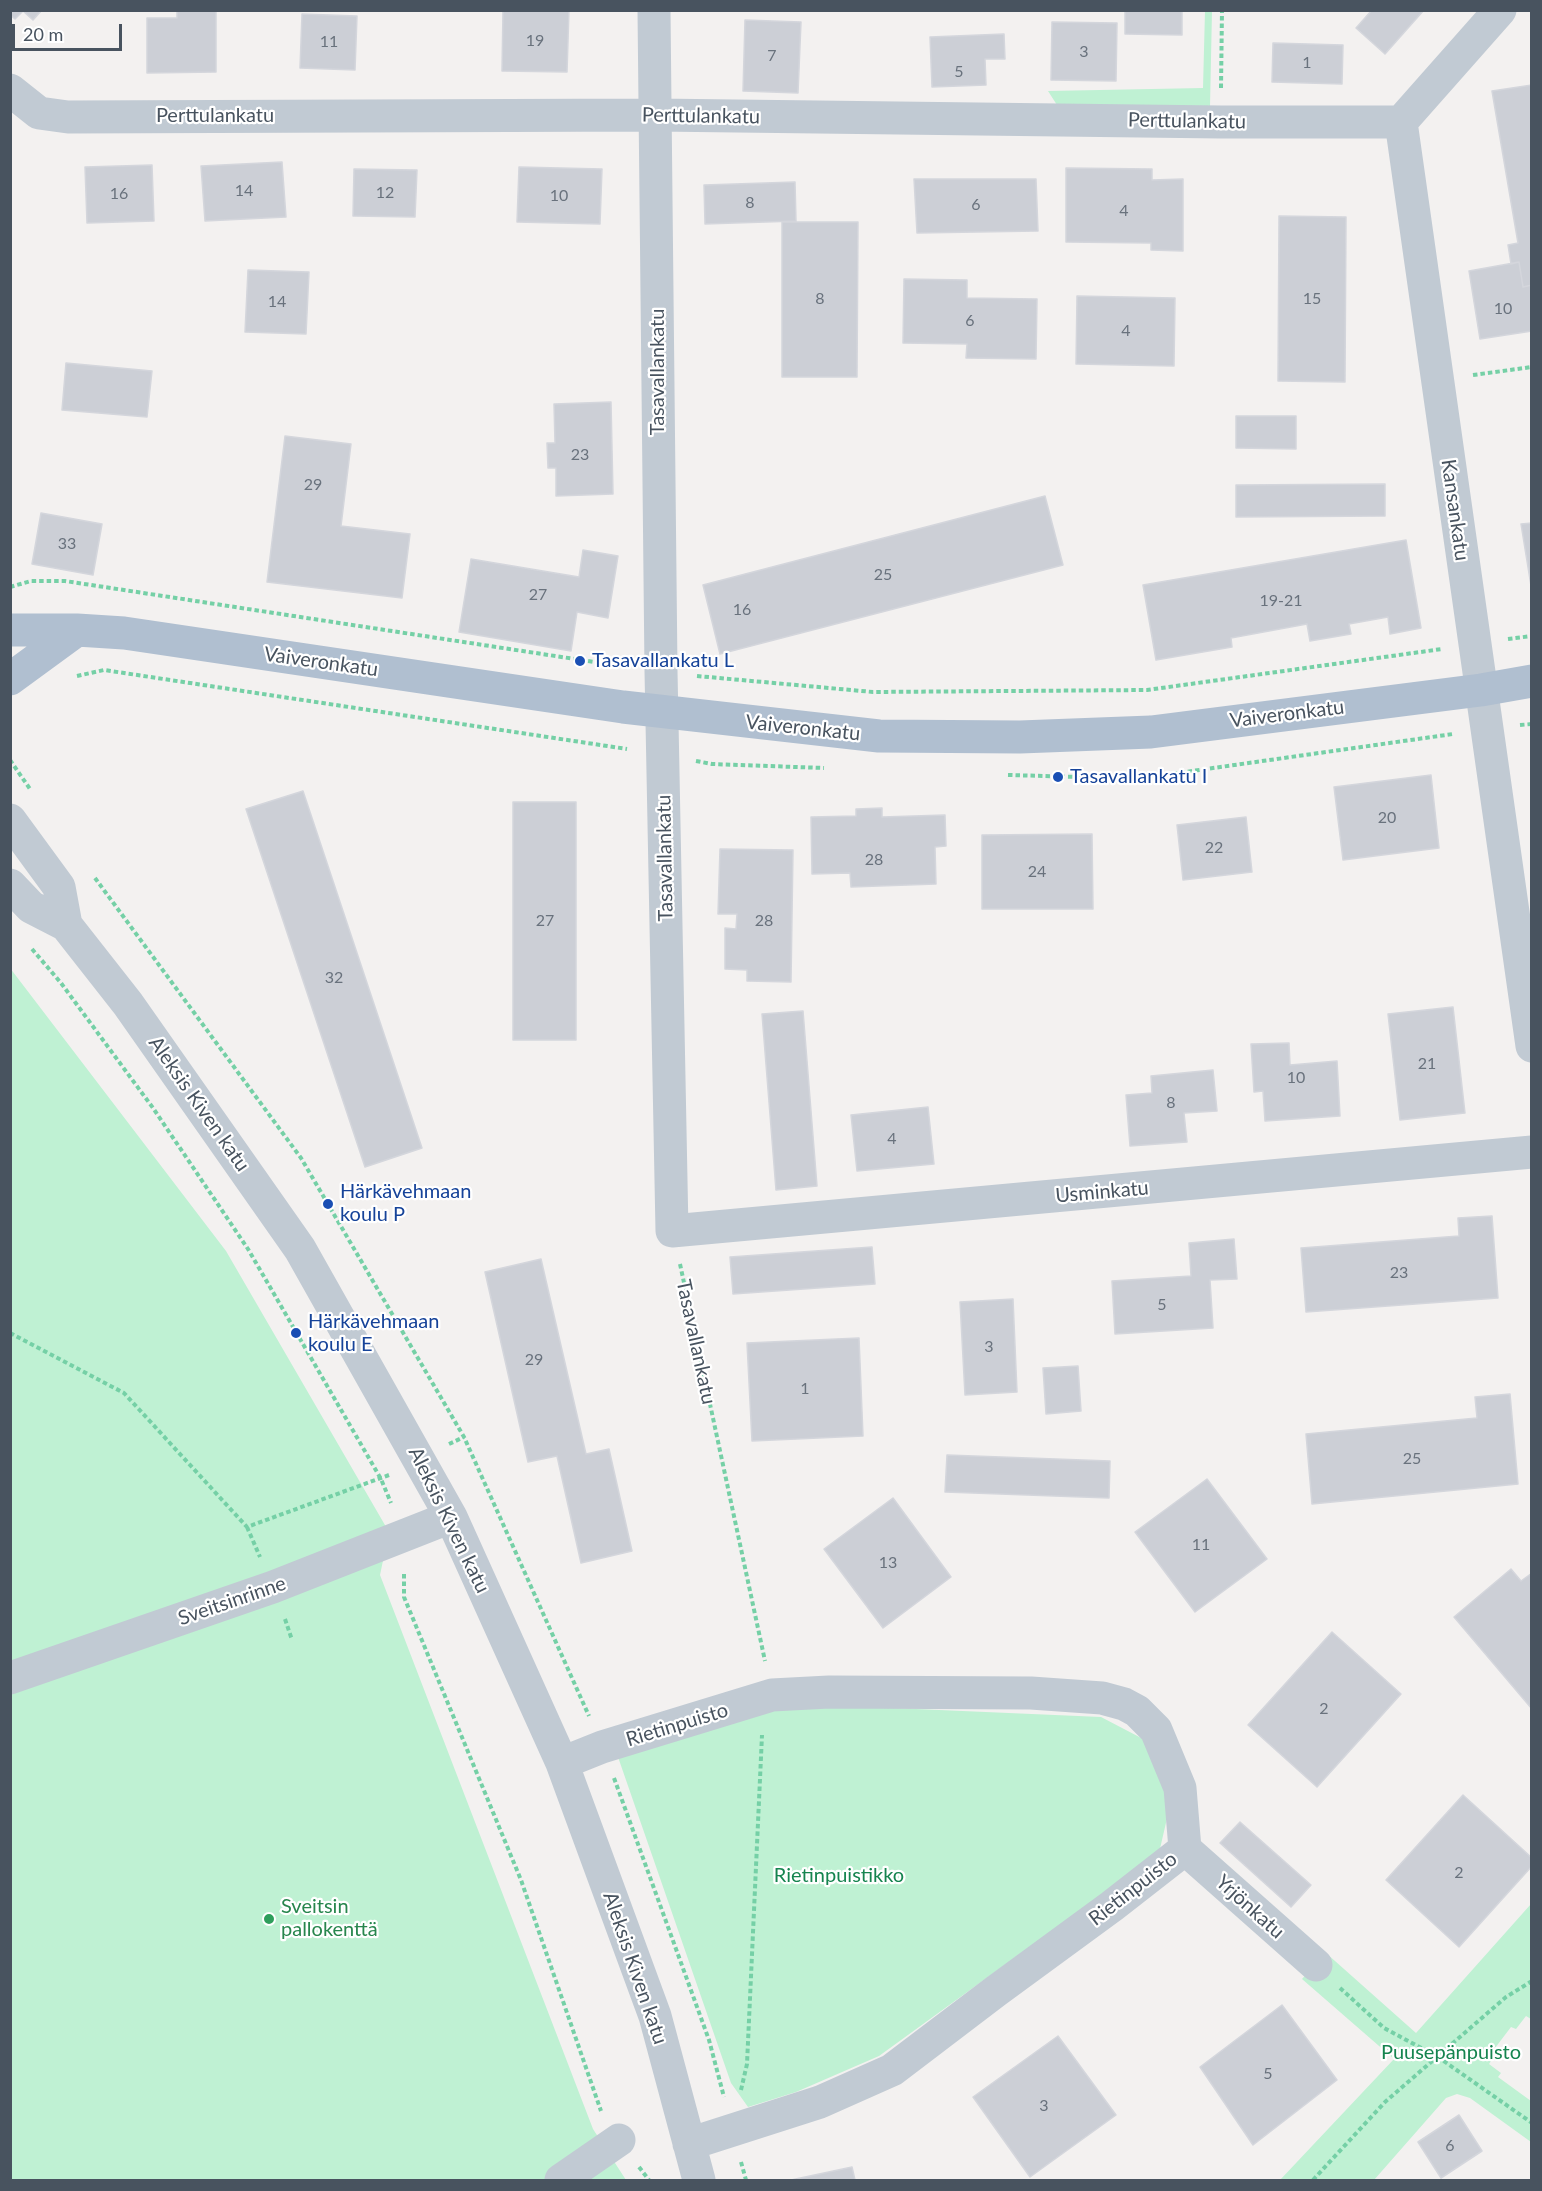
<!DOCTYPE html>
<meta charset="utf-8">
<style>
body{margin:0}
#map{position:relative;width:1542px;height:2191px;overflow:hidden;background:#f3f1f0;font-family:Lato,sans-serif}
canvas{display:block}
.frame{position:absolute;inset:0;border:12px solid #48535f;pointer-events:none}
.scale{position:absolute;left:12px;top:24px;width:110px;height:27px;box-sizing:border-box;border:3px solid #48535f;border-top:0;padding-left:8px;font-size:18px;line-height:21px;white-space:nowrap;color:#48535f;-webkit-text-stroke:4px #fff;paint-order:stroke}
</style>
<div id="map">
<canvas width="1542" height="2191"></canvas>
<div class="frame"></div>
<div class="scale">20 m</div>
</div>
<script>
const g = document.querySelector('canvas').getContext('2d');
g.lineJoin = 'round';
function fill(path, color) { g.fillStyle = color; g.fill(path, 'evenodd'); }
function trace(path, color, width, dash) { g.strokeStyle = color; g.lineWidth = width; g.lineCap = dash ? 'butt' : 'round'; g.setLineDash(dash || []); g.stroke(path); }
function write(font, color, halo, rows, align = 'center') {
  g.font = font + ' Lato,sans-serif'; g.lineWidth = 4.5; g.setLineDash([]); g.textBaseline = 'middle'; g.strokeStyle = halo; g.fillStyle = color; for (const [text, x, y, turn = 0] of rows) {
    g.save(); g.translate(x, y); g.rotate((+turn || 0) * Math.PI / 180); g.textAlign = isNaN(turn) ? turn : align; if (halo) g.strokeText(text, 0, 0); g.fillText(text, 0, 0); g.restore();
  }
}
fill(new Path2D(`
 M1205,11H1212L1210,106L1057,105L1048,91L1203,88Z
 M10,968L226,1251L389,1532L380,1575L593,2129L626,2180H11Z
 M824,1705L1101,1717L1147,1741L1164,1781L1168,1814L1159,1853L879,2056L796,2092L748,2107L731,2083L618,1757L779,1708Z
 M1531,1904V2019L1526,2016L1516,2029L1511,2027L1492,2052L1495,2055L1489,2064L1501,2073L1498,2077L1531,2101V2142L1470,2098L1457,2094L1446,2098L1374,2180H1280L1394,2059L1302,1979L1326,1953L1416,2033Z`), '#bff1d3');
const building = new Path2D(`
 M10,10H42L33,20L23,11L15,19L10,15Z
 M177,10H216V72L147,73V18H177Z
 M503,10H569L567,72L502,71Z
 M1125,10H1182V35L1125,34Z
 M1372,10H1424L1385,54L1356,28Z
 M302,14L357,16L355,70L300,68Z
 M745,20L801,22L798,93L743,91Z
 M1052,22L1117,23L1116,81L1051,80Z
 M1004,34L1005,59H985L986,85L932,87L930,37Z
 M1273,43L1343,45L1342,84L1272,82Z
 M1532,85V285L1523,287L1519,262L1511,264L1508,245L1518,243L1492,91Z
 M282,162L286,217L205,221L201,166Z
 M152,165L154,221L87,223L85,167Z
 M519,167L602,169L600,224L517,222Z
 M1066,168L1152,169V180L1183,179V251L1151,250V243L1066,242Z
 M354,169L417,170L415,217L353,216Z
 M914,179H1036L1038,231L917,233Z
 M795,182L796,221L705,224L704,185Z
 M1279,216L1346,217L1345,382L1278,381Z
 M782,222H858L857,377H782Z
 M1519,262L1523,287L1532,285V331L1480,339L1469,271Z
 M248,270L309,272L306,334L245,332Z
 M904,279L967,280V298L1037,299L1036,359L966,358L967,344L903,343Z
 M1077,296L1175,298L1174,366L1076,364Z
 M66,363L152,371L147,417L62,410Z
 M611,402L613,494L556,496V468H548L547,443H555L554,404Z
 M1236,416H1296V449L1236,448Z
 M285,436L351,444L341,526L410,534L402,598L267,582Z
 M1385,484V516L1236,517V485Z
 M1045,496L1063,565L720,654L703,585Z
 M41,513L102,524L93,575L32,564Z
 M1532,523V592L1521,524Z
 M1406,540L1421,628L1390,634L1388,617L1349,624L1351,634L1310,641L1307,624L1231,638L1232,647L1156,660L1143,585Z
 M583,550L618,556L608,618L577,612L571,651L459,632L471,559L579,577Z
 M1431,775L1439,848L1343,860L1334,787Z
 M303,791L422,1148L365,1167L246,809Z
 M513,802H576V1040H513Z
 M882,808V817L945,815L946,846L935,847L936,884L851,887L850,873L812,874L811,817L856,816V809Z
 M1246,817L1252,872L1183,880L1177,825Z
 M1092,834L1093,909H982V835Z
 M720,849L793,850L791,982L747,981V970L725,969V928L736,929L737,914H718Z
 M1453,1007L1465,1113L1400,1120L1388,1014Z
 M803,1011L817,1186L776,1190L762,1014Z
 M1289,1043L1290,1065L1337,1061L1340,1116L1265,1121L1263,1091L1254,1092L1251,1044Z
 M1213,1070L1217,1111L1184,1113L1187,1142L1130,1146L1126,1095L1152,1093L1151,1076Z
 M928,1107L934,1164L857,1171L851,1115Z
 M1492,1216L1498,1298L1306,1312L1301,1248L1459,1236L1458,1218Z
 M1234,1239L1237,1279L1210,1280L1213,1328L1115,1334L1112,1281L1191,1276L1189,1243Z
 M872,1247L875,1284L733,1294L730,1257Z
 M541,1259L586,1454L609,1449L632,1551L581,1563L557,1456L528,1462L485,1272Z
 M1013,1299L1017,1392L965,1395L960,1302Z
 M859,1338L863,1436L752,1441L747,1343Z
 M1078,1366L1081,1411L1046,1414L1043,1368Z
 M1510,1394L1518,1484L1312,1504L1306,1434L1477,1418L1475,1397Z
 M947,1455L1110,1461L1109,1498L945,1492Z
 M1207,1479L1267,1559L1195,1612L1135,1532Z
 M893,1498L951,1577L883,1628L824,1549Z
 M1511,1569L1521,1581L1532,1573V1709L1454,1617Z
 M1332,1632L1401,1694L1317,1787L1248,1725Z
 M1463,1795L1532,1858V1866L1459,1947L1386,1880Z
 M1240,1822L1311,1885L1291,1907L1220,1843Z
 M1282,2005L1337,2080L1253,2145L1200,2067Z
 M1058,2036L1116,2115L1030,2177L973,2097Z
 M1459,2115L1482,2151L1441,2178L1418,2142Z
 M852,2167L855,2180H791Z`);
fill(building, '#cccfd6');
trace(building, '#d4d6dc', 1.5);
trace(new Path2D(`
 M1221,88L1222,10
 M1473,375L1532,367
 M10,587L31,581H65L627,667
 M1508,639L1532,636
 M77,676L104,670L627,749
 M697,676L873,692L1147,690L1442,649
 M1520,725L1532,724
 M10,760L30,789
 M696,761L712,764L824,768
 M1008,775L1118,778L1178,773L1453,734
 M95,878L301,1158L464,1437L589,1716
 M32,949L61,983L153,1108L248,1249L381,1479L391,1503
 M680,1264L765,1661
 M10,1333L124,1393L247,1527L389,1475
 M449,1444L464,1437
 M247,1527L260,1557
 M404,1574V1597L521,1880L601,2111
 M285,1619L292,1640
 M614,1778L709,2040L724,2097
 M1340,1988L1384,2028L1438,2057L1532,2123
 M741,2090L747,2064L762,1735
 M741,2162L746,2180
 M639,2167L649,2180
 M1313,2180L1385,2102L1506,1997L1532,1981`), '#75d0a6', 4, [4.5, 3]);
trace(new Path2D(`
 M654,10L661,671L672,1231L1532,1152
 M1500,10L1401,122L1532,1046
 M10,90L39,113L68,117L656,115L1221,122H1401
 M10,820L59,887L66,925
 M10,885L31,907L66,925L128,1004L300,1249L451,1517L562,1763L655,2016L699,2180
 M10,1678L273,1587L451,1517
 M562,1763L602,1747L772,1695L829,1692L1031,1693L1102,1698L1124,1704L1137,1711L1156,1730L1180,1788L1185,1849L1112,1906L996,1991L892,2070L820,2102L689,2144
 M1185,1849L1316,1965
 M561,2180L619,2140`), '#c1cad3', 33);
trace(new Path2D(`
 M10,630H77L124,633L623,707L879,736L1020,737L1151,732L1481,690L1532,681
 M10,679L77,630`), '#b0bfd0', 33);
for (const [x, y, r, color] of [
 [580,661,6,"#1a4fb4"],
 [1058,777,6,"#1a4fb4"],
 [328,1204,6,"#1a4fb4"],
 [296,1333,6,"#1a4fb4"],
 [269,1919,6,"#2e9e5b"]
]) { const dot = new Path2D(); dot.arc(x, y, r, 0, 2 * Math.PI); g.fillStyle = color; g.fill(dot); trace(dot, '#fff', 2); }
write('16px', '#69727d', null, [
 ["19",535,41],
 ["11",329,42],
 ["3",1084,52],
 ["7",772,56],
 ["1",1307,63],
 ["5",959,72],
 ["14",244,191],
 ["12",385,193],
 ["16",119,194],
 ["10",559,196],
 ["8",750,203],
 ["6",976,205],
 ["4",1124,211],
 ["8",820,299],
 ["15",1312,299],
 ["14",277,302],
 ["10",1503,309],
 ["6",970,321],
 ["4",1126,331],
 ["23",580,455],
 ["29",313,485],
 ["33",67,544],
 ["25",883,575],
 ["27",538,595],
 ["19-21",1281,601],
 ["16",742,610],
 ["20",1387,818],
 ["22",1214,848],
 ["28",874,860],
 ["24",1037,872],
 ["27",545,921],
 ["28",764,921],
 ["32",334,978],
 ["21",1427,1064],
 ["10",1296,1078],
 ["8",1171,1103],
 ["4",892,1139],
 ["23",1399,1273],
 ["5",1162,1305],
 ["3",989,1347],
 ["29",534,1360],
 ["1",805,1389],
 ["25",1412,1459],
 ["11",1201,1545],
 ["13",888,1563],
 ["2",1324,1709],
 ["2",1459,1873],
 ["5",1268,2074],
 ["3",1044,2106],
 ["6",1450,2146]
]);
write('20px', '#48535f', '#fff', [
 ["Perttulankatu",215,116],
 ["Perttulankatu",701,116,1],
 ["Perttulankatu",1187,121,1],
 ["Tasavallankatu",658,372,-90],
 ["Kansankatu",1455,510,82],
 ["Vaiveronkatu",321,662,8],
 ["Vaiveronkatu",1287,714,-7],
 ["Vaiveronkatu",803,728,6],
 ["Tasavallankatu",665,858,-91],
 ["Aleksis Kiven katu",199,1104,55],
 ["Usminkatu",1102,1192,-5],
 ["Tasavallankatu",696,1342,78],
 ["Aleksis Kiven katu",449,1520,64],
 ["Sveitsinrinne",232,1601,-19],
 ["Rietinpuisto",677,1725,-17],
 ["Rietinpuisto",1133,1889,-38],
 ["Yrjönkatu",1250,1907,42],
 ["Aleksis Kiven katu",635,1968,71]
]);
write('20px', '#164399', '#fff', [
 ["Tasavallankatu L",592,661],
 ["Tasavallankatu I",1070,777],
 ["Härkävehmaan",340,1192],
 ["koulu P",340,1215],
 ["Härkävehmaan",308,1322],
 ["koulu E",308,1345]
], 'left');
write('20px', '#15844f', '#fff', [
 ["Rietinpuistikko",839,1876],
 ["Puusepänpuisto",1451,2053]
]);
write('20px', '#27864d', '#fff', [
 ["Sveitsin",281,1907],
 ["pallokenttä",281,1930]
], 'left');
</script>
